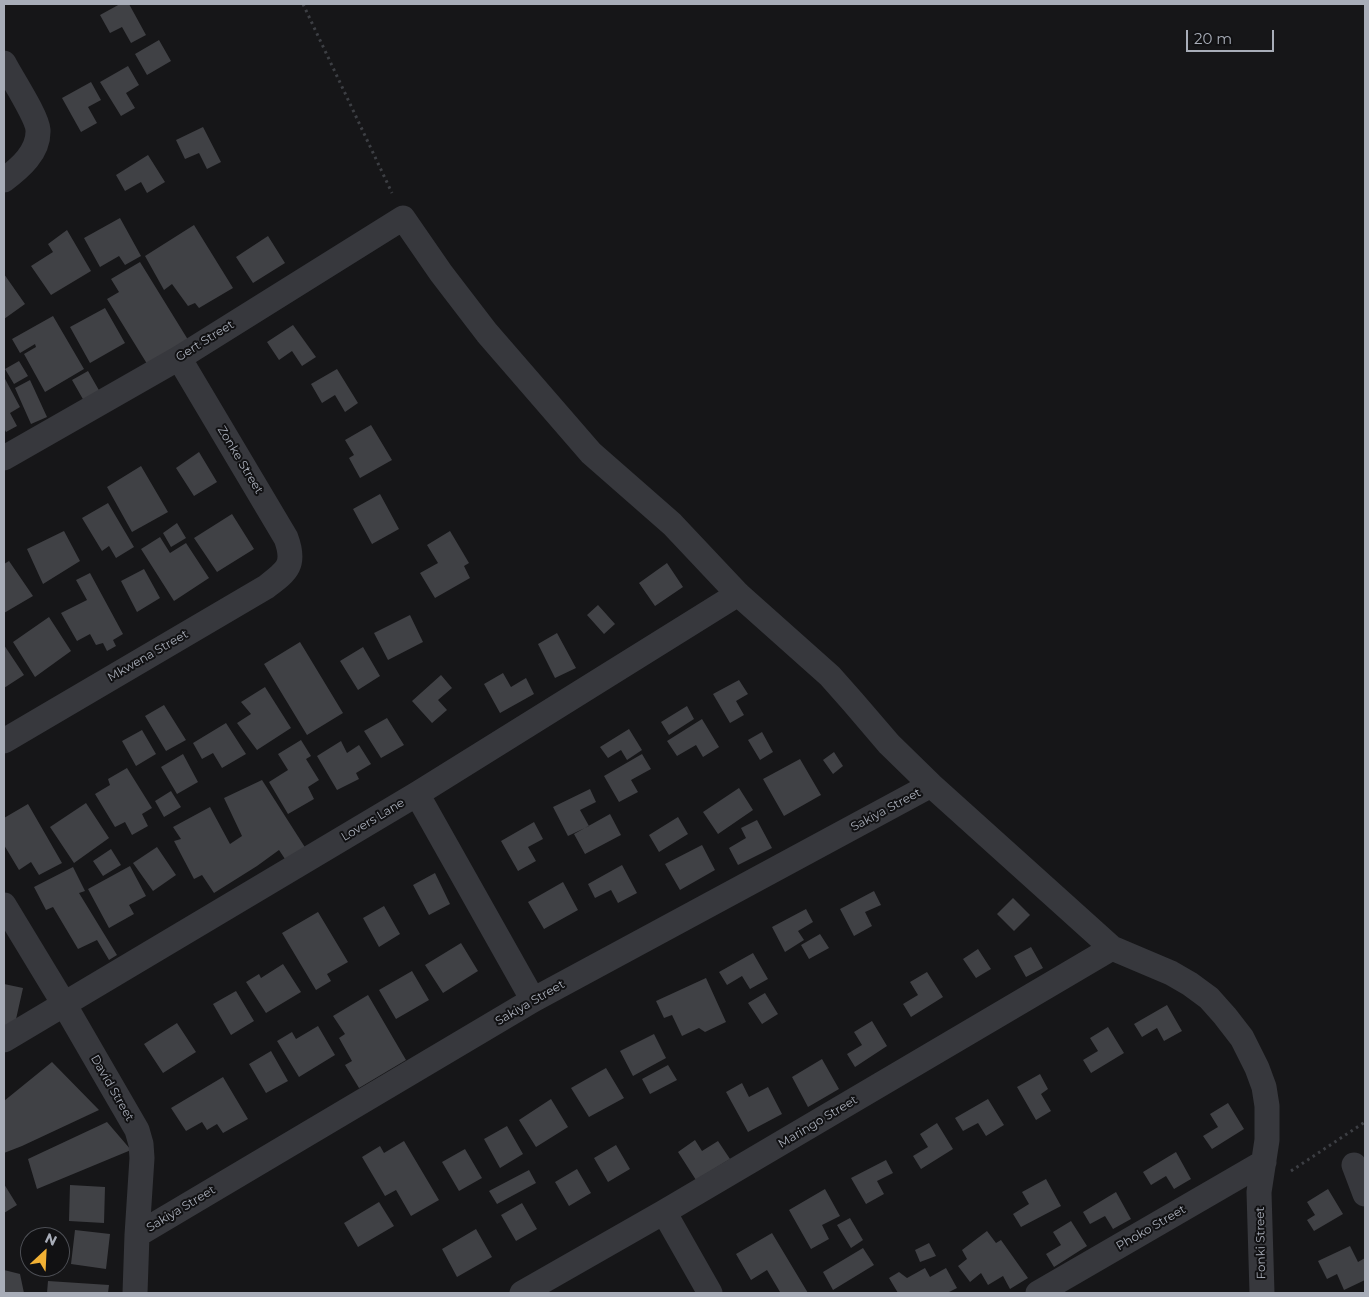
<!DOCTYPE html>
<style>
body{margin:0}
#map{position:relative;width:1369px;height:1297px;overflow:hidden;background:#161618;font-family:Montserrat,sans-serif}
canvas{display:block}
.frame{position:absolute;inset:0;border:5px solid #a8adb8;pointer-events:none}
.north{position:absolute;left:20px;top:1227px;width:50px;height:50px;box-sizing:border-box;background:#111113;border:1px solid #4d4f55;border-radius:50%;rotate:25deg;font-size:14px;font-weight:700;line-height:20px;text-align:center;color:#a8adb8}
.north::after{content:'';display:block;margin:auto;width:18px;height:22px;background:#f2b134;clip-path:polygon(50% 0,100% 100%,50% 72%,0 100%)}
.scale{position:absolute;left:1186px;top:30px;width:88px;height:22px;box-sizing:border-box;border:2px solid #a8adb8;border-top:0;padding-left:6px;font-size:15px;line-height:18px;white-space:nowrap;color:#a8adb8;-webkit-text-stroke:4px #111113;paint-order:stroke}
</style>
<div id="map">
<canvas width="1369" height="1297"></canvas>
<div class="frame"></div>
<div class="north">N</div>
<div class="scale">20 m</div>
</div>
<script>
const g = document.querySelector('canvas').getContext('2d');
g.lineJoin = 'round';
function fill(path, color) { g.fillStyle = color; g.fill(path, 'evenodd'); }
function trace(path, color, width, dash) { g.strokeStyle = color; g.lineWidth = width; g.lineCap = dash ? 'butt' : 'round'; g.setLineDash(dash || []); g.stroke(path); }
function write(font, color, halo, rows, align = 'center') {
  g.font = font + ' Montserrat,sans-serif'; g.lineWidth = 4; g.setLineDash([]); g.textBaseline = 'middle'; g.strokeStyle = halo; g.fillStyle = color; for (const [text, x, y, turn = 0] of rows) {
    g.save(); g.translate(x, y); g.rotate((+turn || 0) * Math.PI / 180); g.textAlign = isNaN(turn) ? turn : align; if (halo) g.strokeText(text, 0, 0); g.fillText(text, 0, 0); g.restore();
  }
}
fill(new Path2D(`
 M120,4H129L146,35L131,43L122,27L110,33L100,15Z
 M159,40L171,61L147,75L135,54Z
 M128,66L139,85L126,93L135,108L121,116L100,82Z
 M91,82L101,100L88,107L97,123L81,132L62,98Z
 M203,127L221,162L207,169L199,153L185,159L176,140Z
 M148,155L165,182L147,193L141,182L125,191L116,175Z
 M120,218L141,256L125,265L119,256L100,267L84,238Z
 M194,225L233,288L199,308L195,303L188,306L172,284L164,290L145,256Z
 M67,230L91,271L51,295L31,266L53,252L48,244Z
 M268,236L285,263L253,283L236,257Z
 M140,262L190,343L149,367L107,299L119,292L111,279Z
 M4,274L25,304L4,319Z
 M105,308L125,343L90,363L70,327Z
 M53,316L84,369L45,392L24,354L36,347L35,344L20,353L12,339Z
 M293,325L316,357L302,366L292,351L279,360L267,342Z
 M19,361L28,376L14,384L5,369Z
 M337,369L358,403L345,412L335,395L322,403L311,384Z
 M88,371L100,392L84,401L72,380Z
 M4,377L20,407L10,413L17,426L6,432L4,428Z
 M30,380L47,417L31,424L15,388Z
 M371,425L392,460L360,478L349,458L354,455L345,440Z
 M199,452L217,482L194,496L176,468Z
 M141,466L168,512L132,532L107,487Z
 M380,494L399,529L372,544L353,509Z
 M108,503L134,547L116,558L109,546L102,551L82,518Z
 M232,514L254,549L217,572L194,538Z
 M177,523L186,538L171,547L163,533Z
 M64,531L80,561L43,584L27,549Z
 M450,531L469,563L464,566L470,578L435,598L420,573L438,563L427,545Z
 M160,537L170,553L186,543L209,578L174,601L141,549Z
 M9,561L33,596L4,613V564Z
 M667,563L683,587L655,606L639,583Z
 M144,569L160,598L137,612L121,581Z
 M90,573L123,634L113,640L116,646L107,651L103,643L96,645L90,634L77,641L61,613L87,600L76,580Z
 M598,605L615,624L604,634L587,615Z
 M410,615L423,642L388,660L374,633Z
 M49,617L71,651L35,677L13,642Z
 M557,633L576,668L555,678L538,644Z
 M300,642L343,713L307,735L264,664Z
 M4,645L24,675L4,688Z
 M363,647L380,676L358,690L340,661Z
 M503,673L511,687L526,678L534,694L500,713L484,684Z
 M441,675L452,688L438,700L447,710L432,723L412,701Z
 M739,680L748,694L736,701L744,715L730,723L713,694Z
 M265,687L291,728L257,750L237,723L251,714L241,702Z
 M164,705L186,740L166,751L145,716Z
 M687,706L694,719L669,735L661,722Z
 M387,718L404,745L381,758L364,731Z
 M702,719L719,747L703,757L696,745L677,756L667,741Z
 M226,723L246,754L222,768L213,753L202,759L193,743Z
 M629,729L642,750L627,760L621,750L608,758L600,747Z
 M142,730L156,754L136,766L122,741Z
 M762,732L773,752L760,760L748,740Z
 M301,740L311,756L306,759L319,780L308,787L314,799L288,814L269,782L288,770L278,754Z
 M341,741L347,753L359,745L371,764L356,773L359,779L337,790L317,756Z
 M834,752L843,766L833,774L823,760Z
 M183,754L198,782L177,794L161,767Z
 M642,754L651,769L631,780L638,792L619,802L604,776Z
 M800,759L821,795L784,816L763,779Z
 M127,768L152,808L142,814L148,826L132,835L125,822L115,827L95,794L110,785L108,779Z
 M262,780L308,852L287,862L279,850L257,866L214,893L202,875L194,879L174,841L181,839L173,827L210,807L230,844L242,836L224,798Z
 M739,788L753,810L718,834L703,812Z
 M590,789L596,802L580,810L589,826L568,836L553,807Z
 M171,791L181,807L164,817L155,801Z
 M86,803L109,838L74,863L50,827Z
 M28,804L62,863L39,875L31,862L19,870L4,845V818Z
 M610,814L621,835L585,854L574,834Z
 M678,817L688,834L659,852L649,835Z
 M757,820L772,848L738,865L729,848L746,838L741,828Z
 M534,822L543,839L528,847L536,861L518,871L501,841Z
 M702,845L715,870L680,890L665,864Z
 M157,847L176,875L153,891L133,863Z
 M111,849L121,865L103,876L93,861Z
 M622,865L637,893L618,903L611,890L595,898L588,884Z
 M130,866L146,896L129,905L134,914L109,928L88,889Z
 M73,867L85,891L79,893L117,955L109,960L97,940L78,949L53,907L46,910L34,887Z
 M435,873L450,904L429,915L413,885Z
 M563,882L578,910L544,929L528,902Z
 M874,891L881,905L865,912L872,926L854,936L840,909Z
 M1013,898L1030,915L1014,931L997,914Z
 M384,906L400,934L379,947L363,918Z
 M806,909L813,922L798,931L804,940L785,952L772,927Z
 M318,912L348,962L327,974L331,981L316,990L282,933Z
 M820,934L829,948L809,959L801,945Z
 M461,943L478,971L443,993L425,965Z
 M1031,947L1043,968L1026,977L1014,956Z
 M978,949L991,969L976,978L963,959Z
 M753,953L768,979L750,989L742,976L727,985L719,972Z
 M283,964L301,992L266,1013L246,982L259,974L261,978Z
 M412,971L429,1000L396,1019L379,990Z
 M927,972L943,997L911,1017L903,1004L918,995L910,982Z
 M706,978L726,1022L705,1032L699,1028L682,1036L672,1015L664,1018L656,1001Z
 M4,984L23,988L14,1028L4,1035Z
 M236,991L254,1021L231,1035L213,1004Z
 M765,993L778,1014L762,1024L748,1003Z
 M368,995L406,1060L359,1088L345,1065L352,1061L339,1038L345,1034L333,1016Z
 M1167,1005L1182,1031L1164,1041L1157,1028L1142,1037L1134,1024Z
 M872,1021L887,1046L855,1067L847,1054L862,1045L854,1032Z
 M177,1023L196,1052L163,1073L144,1044Z
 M318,1026L335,1055L299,1077L277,1041L292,1032L296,1039Z
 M1108,1027L1124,1053L1091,1073L1083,1060L1098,1051L1090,1038Z
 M654,1034L666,1058L633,1076L620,1051Z
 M271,1051L288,1081L266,1093L249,1064Z
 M822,1059L839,1089L808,1107L792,1077Z
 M52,1062L99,1110L22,1146L4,1153V1101Z
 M668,1065L677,1080L650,1094L642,1079Z
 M606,1068L624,1098L589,1117L571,1088Z
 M1040,1074L1048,1089L1041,1094L1051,1111L1036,1120L1017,1087Z
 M223,1077L248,1119L223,1133L217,1124L207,1130L202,1122L186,1131L171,1108Z
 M742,1083L749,1097L768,1087L782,1114L748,1132L726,1092Z
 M551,1099L568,1127L536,1147L519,1120Z
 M988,1099L1004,1125L986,1136L978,1123L963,1131L955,1118Z
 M1228,1103L1244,1129L1212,1149L1203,1136L1218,1127L1210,1114Z
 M107,1122L131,1150L37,1189L28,1159Z
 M937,1123L953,1149L921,1169L913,1156L928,1147L920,1134Z
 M507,1126L523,1154L500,1168L484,1139Z
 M695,1140L702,1151L718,1141L730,1159L696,1180L678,1152Z
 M404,1141L439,1200L411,1216L396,1190L385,1196L362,1157L380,1146L384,1153Z
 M616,1145L630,1169L608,1182L594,1158Z
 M465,1149L482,1178L459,1191L442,1162Z
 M1176,1152L1191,1179L1174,1189L1166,1176L1151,1185L1143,1172Z
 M886,1160L893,1173L877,1181L884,1194L866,1204L851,1178Z
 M577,1169L591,1193L569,1206L555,1182Z
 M529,1170L536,1183L497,1204L489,1191Z
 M1046,1179L1061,1206L1021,1227L1013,1214L1029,1204L1022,1192Z
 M4,1184L17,1205L4,1213Z
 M70,1185L105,1187L104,1223L69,1221Z
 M825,1189L840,1216L822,1225L829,1239L811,1249L789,1210Z
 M1328,1189L1343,1214L1314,1231L1307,1220L1315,1215L1307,1202Z
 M1116,1192L1131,1219L1113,1229L1105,1216L1090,1224L1083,1212Z
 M379,1202L394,1226L358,1247L344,1223Z
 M522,1203L537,1229L516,1241L501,1215Z
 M850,1218L863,1240L851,1248L837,1225Z
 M1071,1221L1087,1246L1054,1267L1046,1254L1061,1245L1053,1232Z
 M476,1229L492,1257L457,1277L442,1249Z
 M75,1230L110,1234L106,1269L71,1264Z
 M987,1231L996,1243L1001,1240L1028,1278L1010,1289L1003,1276L988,1285L981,1273L970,1282L958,1266L967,1259L962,1250Z
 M772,1233L808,1293H777L780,1292L767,1270L751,1280L736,1254Z
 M929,1243L936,1256L920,1262L915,1250Z
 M1350,1246L1358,1262L1365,1258V1280L1344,1290L1337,1274L1327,1279L1318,1261Z
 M863,1248L874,1265L833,1290L823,1272Z
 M925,1268L930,1277L946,1268L957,1288L947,1293H898L889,1278L899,1272L907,1278Z
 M4,1270L20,1274L24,1293H4Z
 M48,1281L109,1285L108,1293H47Z`), '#404145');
trace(new Path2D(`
 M303,4L392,193
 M1291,1171L1365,1122`), '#3d3f44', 3, [2.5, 4]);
trace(new Path2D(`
 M4,63C11,77 37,116 38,130C39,152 20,168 4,180
 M4,458L179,358L403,218L441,273L487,333L591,453L672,524L738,594L830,676L853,702L889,744L931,785L1112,948L1171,973L1190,984L1209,998L1225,1016L1242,1038L1257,1068L1264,1087L1267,1106V1140L1259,1192L1262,1293
 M4,741L266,587C287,571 296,565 286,538L179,358
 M417,794L533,1000
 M4,905L64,1004L137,1130L141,1144L142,1158L137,1235L135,1293
 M4,1040L417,794L738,594
 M1354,1165L1365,1194
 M664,1212L710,1293
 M137,1235L533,1000L931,785
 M522,1293L664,1212L1112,948
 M1038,1293L1264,1162`), '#37383d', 25);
write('12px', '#a8adb8', '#111113', [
 ["Gert Street",205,341,-32],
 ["Zonke Street",240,460,59],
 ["Mkwena Street",148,656,-30],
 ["Sakiya Street",886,810,-28],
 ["Lovers Lane",373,820,-31],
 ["Sakiya Street",530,1003,-30],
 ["David Street",112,1088,60],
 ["Maringo Street",818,1122,-31],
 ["Sakiya Street",181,1209,-31],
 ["Phoko Street",1151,1228,-30],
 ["Fonki Street",1261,1243,-91]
]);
</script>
